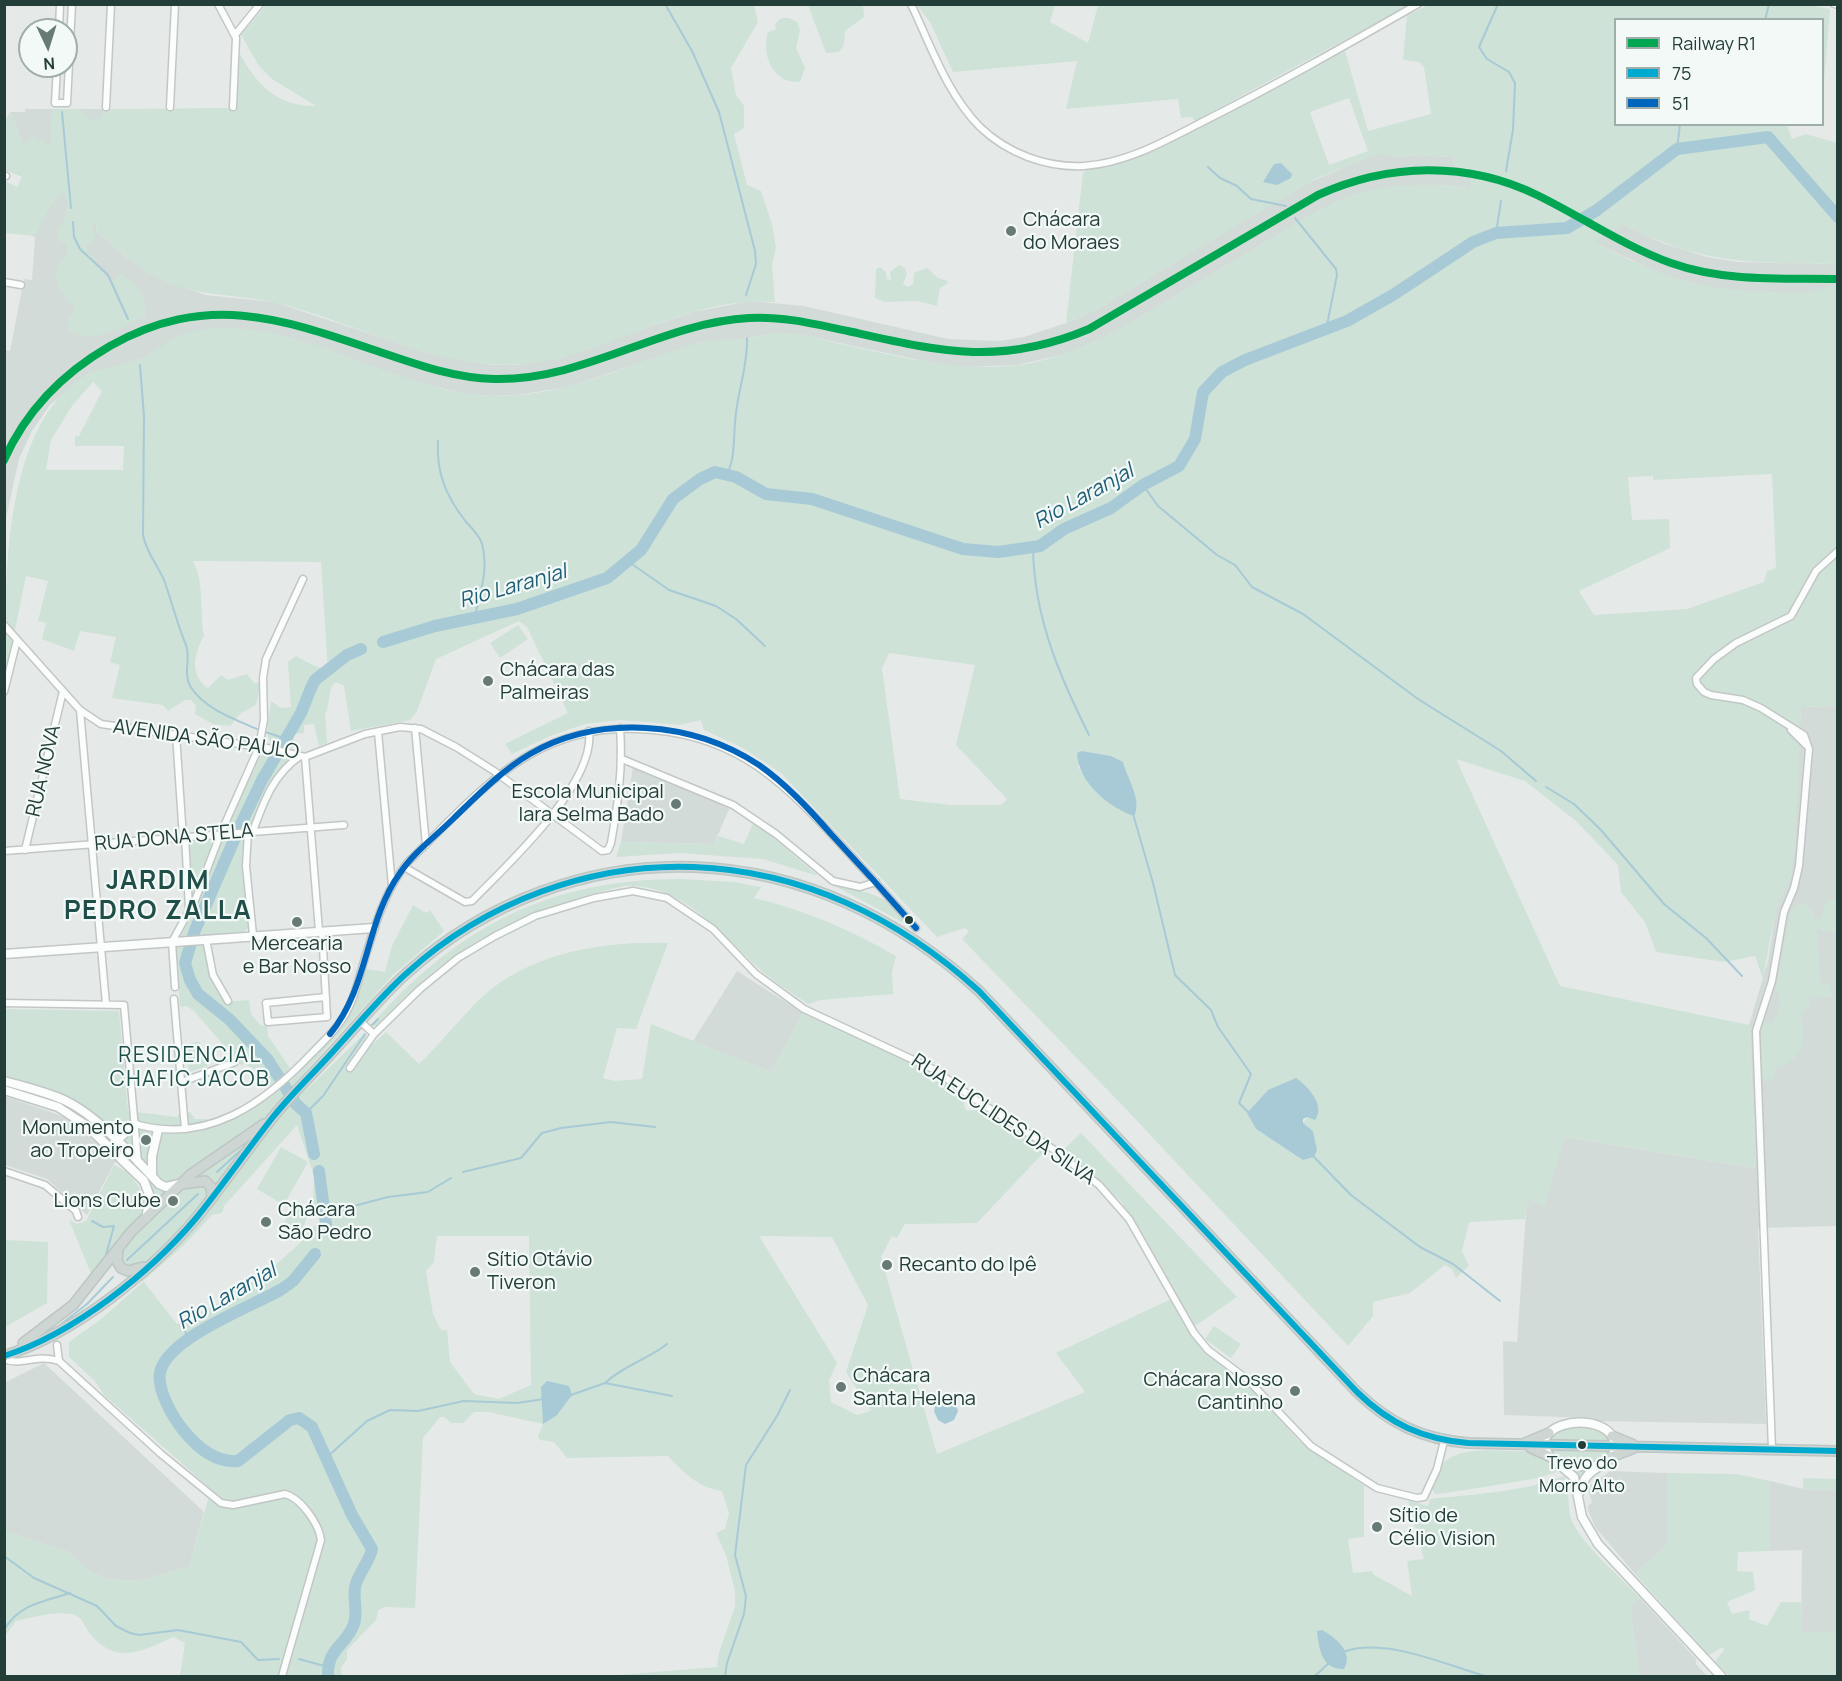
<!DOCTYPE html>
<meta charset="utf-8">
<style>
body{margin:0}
#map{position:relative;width:1842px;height:1681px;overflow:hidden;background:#e5eae8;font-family:Manrope,sans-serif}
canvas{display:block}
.frame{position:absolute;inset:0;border:6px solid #233d39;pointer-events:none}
.legend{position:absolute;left:1614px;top:18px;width:210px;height:108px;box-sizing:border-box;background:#f3f9f7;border:2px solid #a0aeab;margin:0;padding:8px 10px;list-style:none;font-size:18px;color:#233d39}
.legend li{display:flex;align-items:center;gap:12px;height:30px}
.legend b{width:30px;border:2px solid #a0aeab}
.north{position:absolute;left:18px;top:18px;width:60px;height:60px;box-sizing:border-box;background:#f3f9f7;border:2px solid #a0aeab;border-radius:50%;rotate:176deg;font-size:16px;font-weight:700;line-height:24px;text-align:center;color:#233d39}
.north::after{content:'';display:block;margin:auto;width:21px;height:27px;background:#677a76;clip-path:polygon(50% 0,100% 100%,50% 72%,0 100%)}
</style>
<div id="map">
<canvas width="1842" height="1681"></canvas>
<div class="frame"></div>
<ul class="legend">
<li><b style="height:8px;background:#00a651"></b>Railway R1</li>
<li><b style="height:8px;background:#00a9ce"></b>75</li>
<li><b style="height:8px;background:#0065bd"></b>51</li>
</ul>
<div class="north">N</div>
</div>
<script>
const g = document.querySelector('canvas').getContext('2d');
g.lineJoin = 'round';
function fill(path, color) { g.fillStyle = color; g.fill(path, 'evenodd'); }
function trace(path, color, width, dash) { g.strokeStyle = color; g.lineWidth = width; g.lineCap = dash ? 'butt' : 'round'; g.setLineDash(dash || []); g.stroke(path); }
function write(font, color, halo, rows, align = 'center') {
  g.font = font + ' Manrope,sans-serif'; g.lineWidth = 4.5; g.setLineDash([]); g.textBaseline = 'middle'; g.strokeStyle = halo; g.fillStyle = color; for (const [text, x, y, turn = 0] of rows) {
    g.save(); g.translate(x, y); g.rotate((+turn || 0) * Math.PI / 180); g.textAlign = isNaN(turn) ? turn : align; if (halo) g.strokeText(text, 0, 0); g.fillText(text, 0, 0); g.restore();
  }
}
fill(new Path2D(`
 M25,109H105L96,231L127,258L162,280L206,295L274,302L428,353L493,365H516L560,358L693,312L749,301L804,306L948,339L999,341L1024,337L1066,323L1099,308L1303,185L1378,153L1397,157L1418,155L1453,157L1454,166L1508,177L1556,201L1553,208L1455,186L1434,185L1393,187L1354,195L1316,212L1112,334L1066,354L1017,365L967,367L942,365L802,335L775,333L744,339L702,342L568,387L518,395L492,396L467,394L419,383L267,332L156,350L144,358L88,374L50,405L32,431L19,459L5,523V350L10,351L24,279L32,280L35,237L32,236L30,161L10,112H25Z
 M1623,224L1662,243L1707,257L1739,262L1837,264V294L1736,292L1701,287L1667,277L1594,242Z
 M1837,706V1226L1758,1228L1766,1424L1593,1421L1590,1418L1504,1415L1503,1341L1517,1342L1527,1198L1544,1206L1564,1137L1756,1168L1749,1025L1768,961L1776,908L1791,876L1801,707Z
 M633,767L730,807L714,844L621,842Z
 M737,971L803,1013L771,1072L693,1041Z
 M4,1096L68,1118L116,1160L87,1215L47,1179L5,1165Z
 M44,1363L204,1512L189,1567L138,1581L108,1579L89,1571L68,1552L5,1531L4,1383Z
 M1610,1471L1667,1473V1545L1635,1574L1595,1527L1588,1510V1506L1592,1502L1587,1488Z
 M1770,1481L1803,1489L1837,1490V1632L1801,1633L1802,1550L1770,1551Z
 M1640,1598L1696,1659V1664L1707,1676H1639L1630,1606Z`), '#d3dbd8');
fill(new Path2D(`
 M1803,4L1830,9L1823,93L1822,20H1616V124L1787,125L1792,139L1806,134L1837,143V264C1750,262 1704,266 1623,224L1595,242C1675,285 1712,292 1803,293C1816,293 1824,285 1837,286V706L1801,707L1795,850L1791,876L1776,908L1763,979L1755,956L1724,962L1656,952L1645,922L1621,892L1618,865L1576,821L1525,781L1456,759L1560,986L1749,1025L1756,1168L1565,1137L1544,1207L1527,1198L1525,1219L1469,1222L1462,1251L1469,1266L1456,1278L1452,1269L1445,1265L1410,1293L1373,1302V1316L1348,1346L1124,1107L962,939L969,931L965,928L937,937L781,773L743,748L704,730L701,720L679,725L621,720L585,724L550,736L512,754L505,744L568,713L527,627L519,621L436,659L417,711L410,720L351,731L344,686L336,682L331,687L327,711L325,712L327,743L319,746L314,724L304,725V733L294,734L292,748L284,747L283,753L288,755L289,760C269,777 262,803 252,827L245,830L243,836L249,896L248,928L242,933L201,944L204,948L212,980L225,1002L249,1000L251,1014L261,1026L267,1025L268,1036L290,1068L284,1076L291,1081L333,1034L353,1004L366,969L385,972L392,946L413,905L426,913L430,910L444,931L393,975L294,1084L304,1092L365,1033L367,1039L373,1044L386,1032L419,1064C441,1043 460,1018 482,997C531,952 604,941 668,943L636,1029L617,1028L603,1078L615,1081L642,1079L651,1024L771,1072L803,1013C832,1030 967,1074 965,1109L968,1111L979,1108L1046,1150L977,1223L905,1224L897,1238L892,1236L881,1257L937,1454L1085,1392L1056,1353L1171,1299L1191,1335L1206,1353L1249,1385L1298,1440L1364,1486V1537L1348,1539L1353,1573L1372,1571L1374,1575L1412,1596L1407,1561L1424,1559L1408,1500L1428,1506L1430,1499C1475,1494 1522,1492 1564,1476C1571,1490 1566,1507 1572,1521C1582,1544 1622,1579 1640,1598L1630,1606L1639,1676H605L717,1667L719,1652L735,1607V1591L726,1555L716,1533L725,1529L729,1513L722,1491C698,1487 685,1474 668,1456L567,1458L554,1442L540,1440L538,1437L543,1424L489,1412H474L463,1423H451L444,1417H440L423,1438L415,1608L385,1607L378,1610L376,1620L347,1650V1659L341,1668L342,1676H180L185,1643L173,1637C142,1652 116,1665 90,1634C84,1626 83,1617 72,1614C54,1611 34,1617 16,1621L5,1636V1531L68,1552L89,1571L108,1579L138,1581L189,1567L211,1489L104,1395L95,1381L69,1357V1342L100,1320L143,1282L109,1253L92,1276L69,1220L77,1224L86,1221L114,1165L130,1173L143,1194H146L141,1213L150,1210L152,1191L143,1173L159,1189H171L84,1106L60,1092L5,1076V1009L119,1011L128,1111L177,1117L179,1114L190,1112L195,1119H207L211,1128L240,1116L275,1094L260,1067L256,1070L245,1064L241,1065L194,1011L187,1006L180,1007L175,948L199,900L220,843L228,837L226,826L258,755L263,751H271L272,745C263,732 270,716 271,701L281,708L291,707L288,662L296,656C307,663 318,666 328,672L321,562L193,561C205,583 199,611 204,636C194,653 189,675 208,688L221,675L228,680L247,674L254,683H261L256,705L241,713L230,726L213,724L195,714L196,706L191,700H185L168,711L163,705L112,698L120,665L110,662L116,637L80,631L74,651L42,639L46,623L38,621L48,581L26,576L5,679C5,588 0,423 88,374C103,367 123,365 139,359C156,353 169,338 186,333C288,307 389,392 491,396C566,398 629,363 699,343C715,339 728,340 744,339C756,338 767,333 779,333C799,332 821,340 841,344C897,356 952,371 1010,366C1072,360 1122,328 1174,297C1207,277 1241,257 1274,237C1300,221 1325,205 1354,195C1391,183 1431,183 1470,188L1471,177L1519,191L1553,208L1556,201C1523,183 1491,172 1454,166L1453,157L1418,155L1397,157L1378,154L1317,178L1099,308L1066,323L1083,173L1087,170L1124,163L1150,152L1345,51L1368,131L1431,114L1424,67L1419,62L1403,60L1407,16L1428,5ZM1349,98L1368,151L1329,165L1310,112ZM93,382L102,391L79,436H75V446H124L123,470H46L51,440L72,406ZM1772,474L1776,568L1767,571L1764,582L1687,609L1594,615L1579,591L1670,548L1669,519L1632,520L1628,477L1653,476V480ZM889,653L975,665L956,745L1007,799L1001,805H951L900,799L882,668ZM1082,751L1111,756L1122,762L1134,791L1137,809L1099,795L1078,767ZM1268,1090L1307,1117L1303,1123L1313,1131L1317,1150L1265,1135L1256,1129L1247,1113ZM297,1125L314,1176L313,1202L321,1223L312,1228L300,1243L260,1279L232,1290L233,1296L177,1324L143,1281L183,1246L212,1215L222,1213L224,1206ZM437,1236H529L531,1385L499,1399L474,1394L450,1362L447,1330H441L433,1314L426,1271L434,1262ZM759,1236L832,1237L868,1305L846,1372L871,1411L857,1415L831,1402L829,1380L837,1363Z
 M266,5H754L758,22L731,68L736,95L744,106V128L734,134L747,185L761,191L772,224L776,247L772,265L775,302C692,295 619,349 539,362C446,377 364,324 276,303C239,294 202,297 166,282C139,270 118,250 96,231L97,219L92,227L96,239L86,247L106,277L114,281L120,274C142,287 144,292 146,317C118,327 96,346 69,330L68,318L76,309C58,290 46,274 68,252L66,244L57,239V228L63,224L68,205L64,191L51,205L35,236L5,233V181L17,187L22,177L5,170L4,123L10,112L25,148L26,141L32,137L50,145C52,132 49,122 53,109H80L90,120L100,118L105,109L237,108L240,54C257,85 278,107 316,106L272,79L259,66L241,35Z
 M808,5H863L864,17L845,31L844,45L839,52L826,53Z
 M1402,5L1407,6L1195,121L1192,117L1181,118L1178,99L1066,109L1077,61L953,72L930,22L917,5H1055L1050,22L1088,43L1098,5Z
 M781,18H789L797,22L800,30L796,48L805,68L800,82C773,84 761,55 768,32L776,29L775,24Z
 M899,265L905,268L907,274L903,284L908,287L913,284L914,273L927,268L938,278L948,281L947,284L940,288L937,306L917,301L885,302L875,298L876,269L880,267L886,272L887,279L891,280L890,272Z
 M518,625L528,639L500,658L490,643Z
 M754,821L818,876L763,859L679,853L616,857L621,842L714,844L718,836L744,844Z
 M210,839L212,844L192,896L190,844L193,841Z
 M681,879L734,882L761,887L754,898C805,910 851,930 896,956L892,972L893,994L821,1000L808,1004C789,991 768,978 752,962C716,928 679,883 624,886C551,903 483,929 426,978C408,993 393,1010 376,1026L371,1025C457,927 549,879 681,879Z
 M829,883C862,894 885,888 906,924Z
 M1837,897L1836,934L1817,929L1820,982L1830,985L1833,996C1825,1000 1817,994 1809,998L1810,1004L1800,1016C1808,1044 1803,1058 1775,1069V1077L1769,1082L1763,1079L1760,1070L1761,1025L1765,1021L1771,1023C1780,1013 1783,1000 1776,988L1789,916L1793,907L1803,902L1811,909L1815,920L1823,918C1822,904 1825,902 1837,897Z
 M200,1042L208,1066L189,1072L184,1044Z
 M1081,1133L1237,1297L1195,1326L1121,1201L1062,1151Z
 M281,1147L308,1162L284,1205L257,1189Z
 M293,1201L311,1208L297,1242L280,1235Z
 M5,1240L48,1242L47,1303L5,1327Z
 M1214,1326L1241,1344L1231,1358L1205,1339Z
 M1567,1427C1585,1427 1597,1425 1610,1438L1611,1453L1580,1485L1554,1457L1547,1445L1551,1435Z
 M1529,1451L1536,1452L1564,1469L1539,1478L1446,1493L1436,1494L1432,1490C1436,1439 1492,1452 1529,1451Z
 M1667,1473L1737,1474L1770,1481V1551L1738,1552L1737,1571L1753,1572L1755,1590L1727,1602L1732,1614L1750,1610L1749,1619L1767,1626L1781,1602H1801V1632H1837V1676H1729L1715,1661L1724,1650L1722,1647L1709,1655L1635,1574L1667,1545Z
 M1803,1478L1837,1479V1490L1803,1489Z`), '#cee2d7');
fill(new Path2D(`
 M1281,163L1292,174L1291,178L1277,185L1263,182L1274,164Z
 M1082,751L1111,756L1123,762C1127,778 1143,801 1134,816C1108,807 1078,782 1077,753Z
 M1296,1078C1308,1086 1326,1106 1315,1120L1307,1117L1303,1119V1123L1313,1131L1317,1150L1314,1157L1303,1160L1256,1129L1247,1113L1268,1090Z
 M547,1381L569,1386L572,1395L557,1415L543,1424L541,1387Z
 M943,1395L954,1398L958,1411L954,1420L945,1424L938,1420L934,1411L937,1398Z
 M1322,1630C1336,1638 1354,1652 1344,1669C1322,1670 1319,1649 1317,1631Z`), '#a7cad6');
trace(new Path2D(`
 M665,4L692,51L719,112L755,251L756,264L746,295
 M1498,4L1479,47L1487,59L1509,72L1515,83L1513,130L1506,171
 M1765,20L1769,4
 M62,112L71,208
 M1677,149L1680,124
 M1208,167L1220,178L1237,186L1251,199L1286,206
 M1295,218L1336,269L1337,275L1326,330
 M73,222L74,237L80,249L108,275L128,319
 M1496,233L1501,201
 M140,365L144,416L143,535C146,552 157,564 164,580C172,602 177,624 186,645C191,658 183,672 190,686C204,709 236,720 259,730
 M438,441C436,473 446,496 466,522C472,528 480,536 482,544C489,570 480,592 475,617
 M727,474C736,458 733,432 736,413C739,387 748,364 747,338
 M1143,485L1158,506L1217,555L1235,565L1252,587L1303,614L1418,699L1501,751L1536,781
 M1033,548C1034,617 1059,675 1089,735
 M629,562L669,590L716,606L736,619L765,646
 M265,732L287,739
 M1546,787L1574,804L1601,830L1664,904L1706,938L1742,976
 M1133,814L1153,883L1175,975L1211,1010L1218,1027L1251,1074L1239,1103L1249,1113
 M372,1025L378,1019
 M306,1113L323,1096L365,1034
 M1312,1155L1351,1195L1420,1247L1453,1264L1500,1301
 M217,1172L241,1150
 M463,1172L521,1158L542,1133L561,1128L611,1122L655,1127
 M327,1218L350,1207L388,1197L428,1192L451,1178
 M92,1221L103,1227L114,1226L106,1255
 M127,1260L198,1194
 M180,1324L190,1339
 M60,1325L87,1304L113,1277
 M605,1383C624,1365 647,1360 667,1344
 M571,1395L605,1383L672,1396
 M326,1458L367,1421L390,1410L418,1411L464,1401L517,1403L544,1399
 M4,1556L34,1578L97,1606L116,1626L130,1633L139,1635L178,1630L241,1642L258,1660L279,1659
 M4,1630C19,1604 43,1602 70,1593
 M1343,1652C1385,1637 1443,1664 1485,1676
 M299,1659L328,1667
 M725,1676L727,1663L744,1614L746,1596L735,1555L746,1465L777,1416L790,1390
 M1315,1676L1329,1663`), '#a7cad6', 2);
trace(new Path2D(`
 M383,642L435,626L517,609L607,578L641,550L673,499L700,479L715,472L736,477L766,494L812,499L963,549L998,552L1040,546L1064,529L1111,508L1143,485L1179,466L1195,439L1203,392L1222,372L1245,360L1347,321L1393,295L1473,242L1496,233L1567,228L1597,210L1677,149L1768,137L1838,217
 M314,1154L306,1113L296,1104L268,1060L229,1019L198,994L190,980L185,963L195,930L241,824L262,780L301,713L311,688L315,680L347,655L361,649
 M319,1171L326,1224
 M315,1254L293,1281L282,1289C253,1306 166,1338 160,1373C157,1390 173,1418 184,1431C197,1447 216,1463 238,1461L290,1420L299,1418L312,1427L352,1515L372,1549C369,1563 358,1573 355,1587C353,1599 358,1612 354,1624C346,1646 327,1648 328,1676`), '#a7cad6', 12);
const street = new Path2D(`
 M218,4L236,38L233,107
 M911,4C931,46 947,94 980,127C1007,153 1046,168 1084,166C1128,163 1167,140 1206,120C1278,84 1348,44 1418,4
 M1834,4L1838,5
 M59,30L60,4
 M235,35L260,4
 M57,66L55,103H67L72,4
 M106,107L111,4
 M170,107L175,4
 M4,175L6,176
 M4,282L21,285
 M4,625L80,710L101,724L267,748L305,757L365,734L400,727L421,729L456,747L494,771L602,851L608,850L611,843C618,803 623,769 620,728
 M4,692L17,640
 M80,710L106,1004
 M415,728L426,845
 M1791,730L1807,746
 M378,732L392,886
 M176,734L183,838
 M305,757L319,931
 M622,759L733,805L776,834L833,881L860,887L876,882
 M253,831C264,801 273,775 300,756
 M248,832L246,866L253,935
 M185,837L189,908
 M25,850L63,691
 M4,851L344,825
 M404,867L465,902L472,901C507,865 596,784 589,731
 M322,931L327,1017L268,1022L266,1003L326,997
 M206,939L213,975L228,1001
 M175,987L172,942L196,898L220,835L259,747L264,720L263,678L266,659L303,579
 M174,999L185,1129
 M4,1003L124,1005L138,1163
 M361,1022L374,1034
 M350,1068L374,1034L420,989L458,958L495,936L535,916L594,898L633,891L667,898L713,929L756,974L804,1009L935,1070L973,1098L1056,1151L1099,1185L1129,1219L1194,1333L1208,1350L1248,1380L1311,1446L1377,1488L1417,1498L1424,1497L1437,1469L1444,1441
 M182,1082L235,1062
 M135,1124C207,1145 265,1103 312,1053C325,1040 341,1025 349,1007C355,995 358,981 362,968C373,932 383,893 407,863C445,826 483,782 529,755C564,735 599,727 638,729C728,732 776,774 834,837C862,867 889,897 916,928
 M4,1171L45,1185L76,1211L78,1217
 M57,1345L59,1361
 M4,1359C21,1367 35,1353 59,1361L161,1454L221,1503L233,1505L285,1494C301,1498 319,1524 321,1540L282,1676
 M1772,1449L1756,1031L1772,981L1784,912L1794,888L1799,866L1809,749L1804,735L1761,708L1743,700L1711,695L1704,692L1697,684L1696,678L1714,659L1736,643L1791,616L1816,571L1838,551`);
const secondary = new Path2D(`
 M4,954L374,928
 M4,1081C25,1087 47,1092 66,1101C99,1117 134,1157 159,1184L166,1187L180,1184
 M4,1090L58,1107L87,1126L144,1181L150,1197L146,1218
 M114,1143L135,1124
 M152,1176V1156L158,1130
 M1546,1437C1558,1416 1614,1417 1615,1446C1616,1461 1595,1466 1587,1476C1583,1481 1581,1487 1579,1493
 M1546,1450L1549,1456L1574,1477L1582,1517L1598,1544L1721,1676
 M1563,1466H1598`);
const primary = new Path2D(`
 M182,1184L205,1181L211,1187L212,1197
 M118,1250L117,1261L121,1268L128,1271L143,1267
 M23,1343L73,1305L131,1232L190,1175L264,1124
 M4,1356C75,1333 150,1273 197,1217C223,1185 247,1150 273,1117C293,1092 317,1070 338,1046C361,1021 383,994 408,972C485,902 590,863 694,867C802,871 899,918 979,991L1357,1392C1390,1424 1422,1439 1468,1443L1838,1451
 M1612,1436L1632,1444
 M1525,1443L1549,1433
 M1531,1448L1549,1456
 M1611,1457L1632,1449`);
trace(street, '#c2c7c5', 9);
trace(secondary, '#c0c7c5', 11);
trace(primary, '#bdc6c4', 12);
trace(street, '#fbfcfc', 6);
trace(secondary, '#fbfcfc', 8);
trace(primary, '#ced6d4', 9);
trace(new Path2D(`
 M4,1356C75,1333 150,1273 197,1217C223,1185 247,1150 273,1117C293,1092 317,1070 338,1046C361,1021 383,994 408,972C485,902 590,863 694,867C802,871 899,918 979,991L1357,1392C1390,1424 1422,1439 1468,1443L1838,1451`), '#00a9ce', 6);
trace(new Path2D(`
 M330,1034C369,987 365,922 400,873C414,852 436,836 454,818C478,795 501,771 530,754C600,714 692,721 759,765C786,784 809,809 831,834C860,865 888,896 916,928`), '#0065bd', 6);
trace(new Path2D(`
 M4,460C26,411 63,373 110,346C210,290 286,320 386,354C421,366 456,378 494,379C585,381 660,323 749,318C783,316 815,324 848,331C938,351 999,367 1089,329L1318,195C1389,163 1467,161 1537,195C1582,217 1624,246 1671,263C1724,282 1782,278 1838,279`), '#00a651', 8);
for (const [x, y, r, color] of [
 [1011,231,6,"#677a76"],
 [488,681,6,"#677a76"],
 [676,804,6,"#677a76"],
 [909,920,5,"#233d39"],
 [297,922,6,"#677a76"],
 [146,1140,6,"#677a76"],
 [173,1201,6,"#677a76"],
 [266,1222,6,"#677a76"],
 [887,1265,6,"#677a76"],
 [475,1272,6,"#677a76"],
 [841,1387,6,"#677a76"],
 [1295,1391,6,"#677a76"],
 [1582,1445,5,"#233d39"],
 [1377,1527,6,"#677a76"]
]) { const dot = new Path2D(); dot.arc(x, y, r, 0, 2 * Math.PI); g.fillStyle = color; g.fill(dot); trace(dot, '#f3f9f7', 2); }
write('18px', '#233d39', '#f3f9f7', [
 ["Trevo do",1582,1464],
 ["Morro Alto",1582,1487]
]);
write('20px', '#233d39', '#f3f9f7', [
 ["Chácara",1023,220],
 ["do Moraes",1023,243],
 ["Chácara das",500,670],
 ["Palmeiras",500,693],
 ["Escola Municipal",664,792,"right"],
 ["Iara Selma Bado",664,815,"right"],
 ["Mercearia",297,944,"center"],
 ["e Bar Nosso",297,967,"center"],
 ["Monumento",134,1128,"right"],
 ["ao Tropeiro",134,1151,"right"],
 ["Lions Clube",161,1201,"right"],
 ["Chácara",278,1210],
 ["São Pedro",278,1233],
 ["Sítio Otávio",487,1260],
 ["Tiveron",487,1283],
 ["Recanto do Ipê",899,1265],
 ["Chácara",853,1376],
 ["Santa Helena",853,1399],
 ["Chácara Nosso",1283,1380,"right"],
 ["Cantinho",1283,1403,"right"],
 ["Sítio de",1389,1516],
 ["Célio Vision",1389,1539]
], 'left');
write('20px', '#233d39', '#f3f9f7', [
 ["AVENIDA SÃO PAULO",206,740,8],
 ["RUA NOVA",44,771,-77],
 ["RUA DONA STELA",174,838,-5],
 ["RUA EUCLIDES DA SILVA",1003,1120,34]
]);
write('italic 21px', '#1f5e77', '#f3f9f7', [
 ["Rio Laranjal",1084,497,-29],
 ["Rio Laranjal",513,587,-16],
 ["Rio Laranjal",227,1297,-30]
]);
g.letterSpacing = '1.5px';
write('21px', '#204e48', '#f3f9f7', [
 ["RESIDENCIAL",190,1056],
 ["CHAFIC JACOB",190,1080]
]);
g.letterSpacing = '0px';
g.letterSpacing = '1.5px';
write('bold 26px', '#204e48', '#f3f9f7', [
 ["JARDIM",158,882],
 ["PEDRO ZALLA",158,912]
]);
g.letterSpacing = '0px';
</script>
